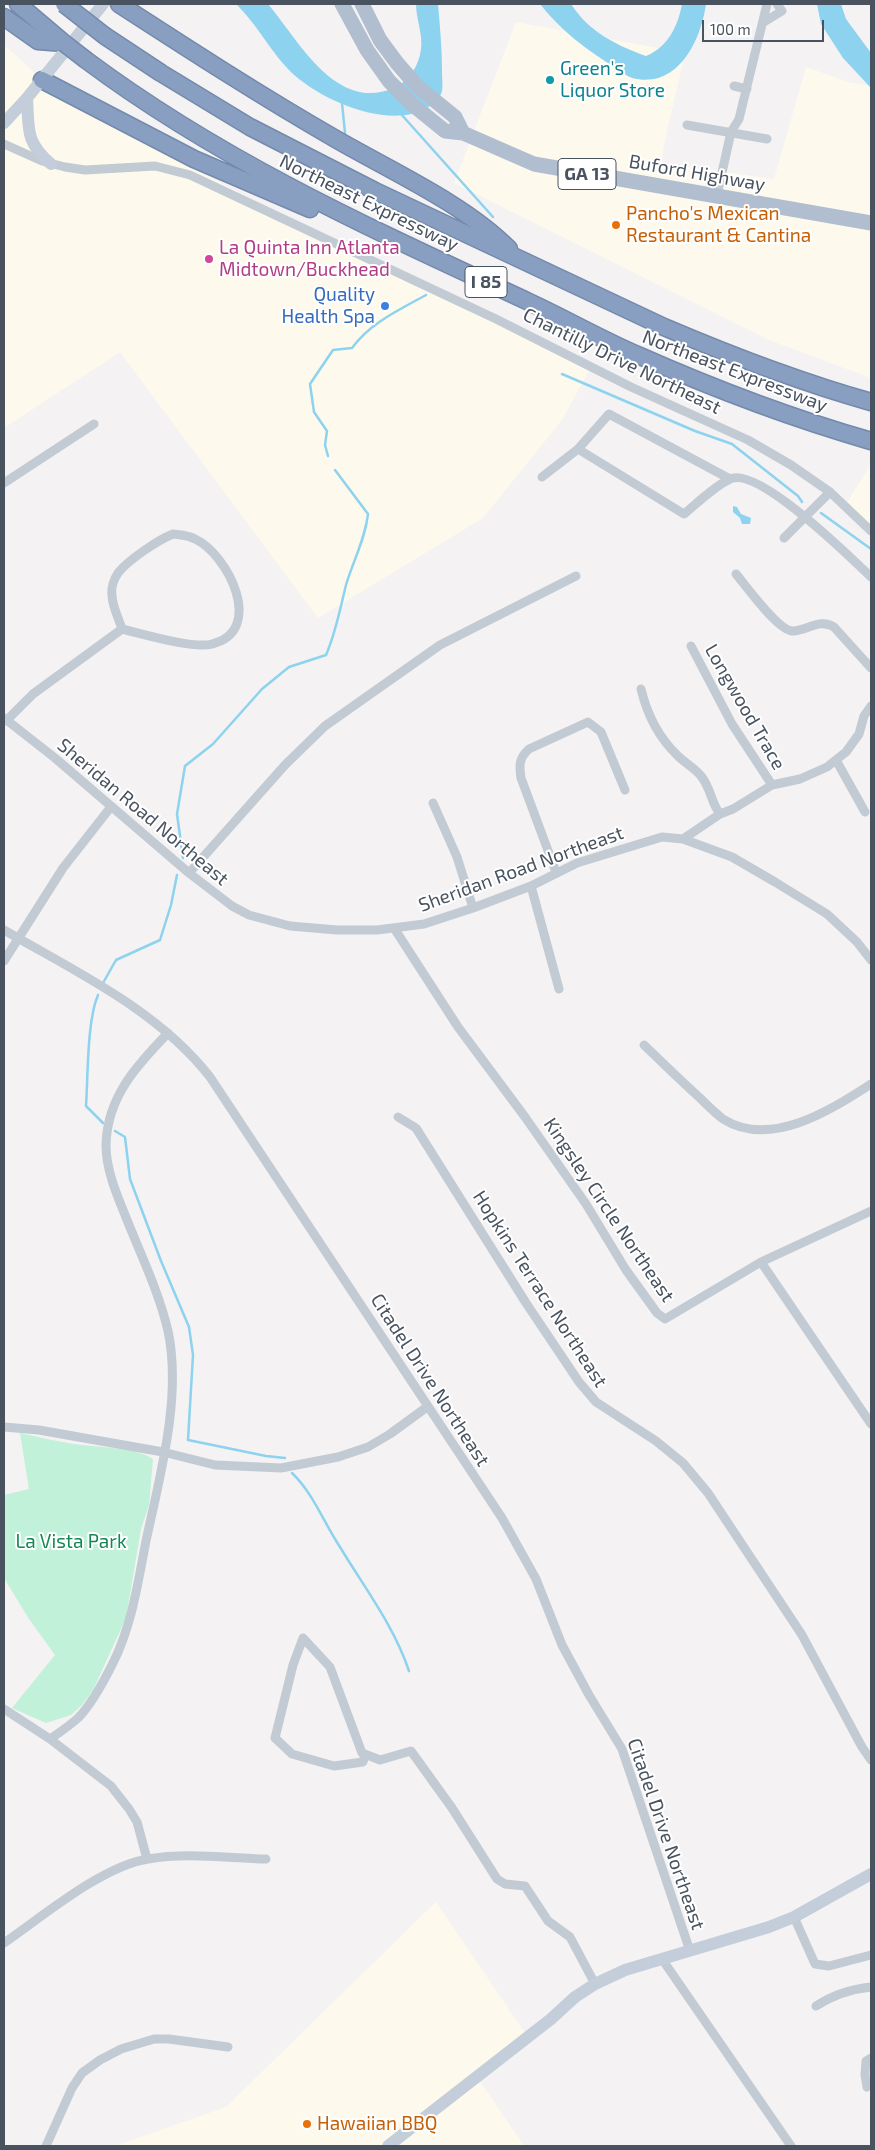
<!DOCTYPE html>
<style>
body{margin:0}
#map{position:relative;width:875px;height:2150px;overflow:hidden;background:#f4f2f2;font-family:"Exo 2",sans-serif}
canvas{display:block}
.frame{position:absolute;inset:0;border:5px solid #495360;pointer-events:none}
.scale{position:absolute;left:702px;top:20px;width:122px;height:22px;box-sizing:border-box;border:2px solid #495360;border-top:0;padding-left:6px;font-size:15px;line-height:18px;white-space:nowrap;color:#495360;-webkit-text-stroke:4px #fff;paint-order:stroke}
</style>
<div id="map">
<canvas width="875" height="2150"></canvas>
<div class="frame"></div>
<div class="scale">100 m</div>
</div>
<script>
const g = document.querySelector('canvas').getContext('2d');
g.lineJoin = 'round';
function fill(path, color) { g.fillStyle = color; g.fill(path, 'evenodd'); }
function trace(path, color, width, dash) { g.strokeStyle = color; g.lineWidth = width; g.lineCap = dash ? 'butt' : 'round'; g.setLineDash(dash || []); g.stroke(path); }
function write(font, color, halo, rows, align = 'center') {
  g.font = font + ' "Exo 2",sans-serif'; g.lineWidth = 4; g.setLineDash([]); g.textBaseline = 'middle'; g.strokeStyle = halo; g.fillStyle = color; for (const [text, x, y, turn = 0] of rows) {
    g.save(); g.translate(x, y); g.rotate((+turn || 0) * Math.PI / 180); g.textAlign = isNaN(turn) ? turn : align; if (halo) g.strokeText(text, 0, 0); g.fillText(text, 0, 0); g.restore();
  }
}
fill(new Path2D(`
 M516,22L685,53L663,149L662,163L774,179L806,67L848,82L871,86V378L769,340L454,183Z
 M4,45L44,81L174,159L440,297L592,365L562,420L483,518L318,618L120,352L4,428Z
 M870,466L871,467V532L844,507Z
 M436,1902L527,2036L477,2077L524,2146H115L226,2107Z`), '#fdfaed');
fill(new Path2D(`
 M20,1433C38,1437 56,1441 73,1444C94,1447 136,1447 153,1459L149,1505L141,1529L126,1618L93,1690L82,1705L71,1715L46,1723L12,1708L55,1655L29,1619L4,1578V1495L29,1489Z`), '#c1f1d8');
fill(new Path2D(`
 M236,4H268C298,39 335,113 394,88C409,81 419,66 421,49C423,34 416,19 416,4H438C440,27 442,49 442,72C442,78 443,86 442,91C440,99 433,104 427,108C390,129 329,103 299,79C273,58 260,27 236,4Z
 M540,4H571C589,32 616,45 646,56C668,47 678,26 682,4H706C701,40 678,90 632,78C626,76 621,71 616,68C588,51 560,30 540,4Z
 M817,4H841L846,19L871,53V88L843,58L821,24Z
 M733,506L737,507L741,514L751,518L750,524H742L740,518L733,512Z`), '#8dd2ef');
trace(new Path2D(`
 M342,103L345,133
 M401,114L493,217
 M562,374L695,431L732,444L798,496L802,502
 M328,456L325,445L327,431L314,412L310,384L333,350L352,348C370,323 399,310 426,295
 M821,513L871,549
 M183,858L177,814L185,766L213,744L262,689L289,667L326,655C336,632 340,609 346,585C353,561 365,540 368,514L335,470
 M103,983L116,960L160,940L171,905L177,875
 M98,995C87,1020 88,1077 86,1106L103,1123
 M115,1131L125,1137L130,1179L161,1261L189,1327L193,1355L188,1440L266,1456L285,1458
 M292,1473C313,1493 324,1523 340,1547C364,1587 394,1626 409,1671`), '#8dd2ef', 2.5);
const motorway = new Path2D(`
 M18,4L64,43
 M119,4C190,50 261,96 334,138C389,170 465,204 509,249
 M4,17L38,41L64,43
 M105,36L161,73L250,127L375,191L664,327C732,356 800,382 871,402
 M86,60C224,163 374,230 529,302C566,319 602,340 640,356C717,390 791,418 871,441
 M42,80L194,159L310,209`);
trace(motorway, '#748aad', 19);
trace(new Path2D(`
 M764,22L782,11L777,4
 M734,86L747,89
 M687,125L767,139
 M4,144L42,161L65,167L85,170L155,166L190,175L496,319L631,387L748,440L791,465L830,492L871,531
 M717,195L731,132L739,119L767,4
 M578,449L684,514C696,504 716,485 730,479C758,466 850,557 871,577
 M542,477L578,449L609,414L730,479
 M4,483L94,424
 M173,534C181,535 188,535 195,539C228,554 266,631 212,644C193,649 143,634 122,629C119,619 112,606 112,595C111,588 114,579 118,573C128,560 158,540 173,534Z
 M784,538L830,492
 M736,574C746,586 779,632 793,631C808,630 820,618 834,627L871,668
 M691,646L732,724L772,785
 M641,689C647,714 659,738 678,756C685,763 695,768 701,776C711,788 711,803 720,814
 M4,718L55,758L189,873L232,906L249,915L290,926L337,930H377L424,924L473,908L531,886L577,863L662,837L683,839L732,857L775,882L827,914L857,942L871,960
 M6,721L33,694L122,629
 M836,760L865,812
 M433,803L457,857L473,908
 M683,839L720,814L733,809L772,785L800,779L827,767L846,752L859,734L864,716L871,706
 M556,872L521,778C519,765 519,758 529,749L588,722L601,732L625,790
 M189,873L285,765L325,726L440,645L576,576
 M531,886L559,989
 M394,928L458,1027L525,1117L586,1204L626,1270L657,1313L665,1319L761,1262L871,1211
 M4,930C76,972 158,1010 210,1077L502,1518L536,1579L562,1645L589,1695L622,1749L690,1951
 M4,961L63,868L110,808
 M644,1045C663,1063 681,1081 700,1098C707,1105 715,1113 723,1119C770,1149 831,1110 871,1084
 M398,1117L416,1128L526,1303L579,1382L596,1402L656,1441L683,1463L708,1493L802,1635L862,1747L871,1760
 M761,1262L871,1424
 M4,1427L39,1430L163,1452L215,1465L281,1468L338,1457L368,1447L390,1434L427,1407
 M4,1709L50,1739L111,1786L129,1809L137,1822L147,1859
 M50,1739C59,1733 69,1726 78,1718C92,1704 104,1681 113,1663C132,1625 138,1582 146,1541C160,1476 182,1396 168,1331C159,1292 140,1253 125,1215C116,1193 106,1169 106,1145C107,1097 137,1065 168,1033
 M365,1754L363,1762L334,1766L292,1754L275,1738L293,1665L303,1638L330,1667L362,1753L380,1760L411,1751L452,1808L497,1879L505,1884L525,1886L548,1921L570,1937L595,1984
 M794,1917L815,1964L829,1966L871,1955
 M4,1943C42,1917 102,1866 148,1859C186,1852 227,1858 266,1859
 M662,1959L791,2146
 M816,2006C833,1995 851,1989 871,1987
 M867,2087L865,2075L866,2061L871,2058
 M46,2146L72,2088L82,2073L100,2060L121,2049L154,2039H169L228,2047`), '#c2cbd3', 9);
trace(new Path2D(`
 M27,98C29,129 25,142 51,164
 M4,123L27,98L103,4
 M388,2146L551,2019L575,1997L595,1984L625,1970L769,1927L794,1917L871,1874`), '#c4cdda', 12);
trace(new Path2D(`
 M342,4L367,50L389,81L413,105L445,131L463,133L534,164L871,223
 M362,4L380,40L397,63L417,86L455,117L463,133`), '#b1bed0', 15);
trace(motorway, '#899fc1', 16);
const motorwayBridge = new Path2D(`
 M64,4L105,36
 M64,43L86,60`);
trace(motorwayBridge, '#748aad', 19, []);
trace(motorwayBridge, '#899fc1', 16);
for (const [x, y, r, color] of [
 [550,80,5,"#0f9aa8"],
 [616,225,5,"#e8710a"],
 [209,259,5,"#d1479c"],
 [385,306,5,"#3f7fe0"],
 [307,2124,5,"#e8710a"]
]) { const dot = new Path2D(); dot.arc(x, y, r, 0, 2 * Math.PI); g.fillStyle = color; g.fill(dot); trace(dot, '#fff', 2); }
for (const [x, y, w] of [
 [587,174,58],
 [486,282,42]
]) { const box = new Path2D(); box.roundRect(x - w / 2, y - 15.5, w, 31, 4); g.fillStyle = '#fff'; g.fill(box); trace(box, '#495360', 1); }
write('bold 18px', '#495360', null, [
 ["GA 13",587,174],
 ["I 85",486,282]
]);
write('19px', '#0d838f', '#fff', [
 ["Green's",560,69],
 ["Liquor Store",560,91]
], 'left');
write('19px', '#495360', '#fff', [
 ["Buford Highway",697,173,10],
 ["Northeast Expressway",369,203,26],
 ["Chantilly Drive Northeast",622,361,26],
 ["Northeast Expressway",735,371,21],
 ["Longwood Trace",745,707,60],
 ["Sheridan Road Northeast",143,812,40],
 ["Sheridan Road Northeast",521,869,-20],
 ["Kingsley Circle Northeast",609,1210,56],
 ["Hopkins Terrace Northeast",540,1289,57],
 ["Citadel Drive Northeast",430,1380,57],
 ["Citadel Drive Northeast",666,1834,71]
]);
write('19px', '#c56008', '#fff', [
 ["Pancho's Mexican",626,214],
 ["Restaurant & Cantina",626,236],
 ["Hawaiian BBQ",317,2124]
], 'left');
write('19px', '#b23c85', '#fff', [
 ["La Quinta Inn Atlanta",219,248],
 ["Midtown/Buckhead",219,270]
], 'left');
write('19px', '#366cbe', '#fff', [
 ["Quality",375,295],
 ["Health Spa",375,317]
], 'right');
write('19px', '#168557', '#fff', [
 ["La Vista Park",71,1542]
]);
</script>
